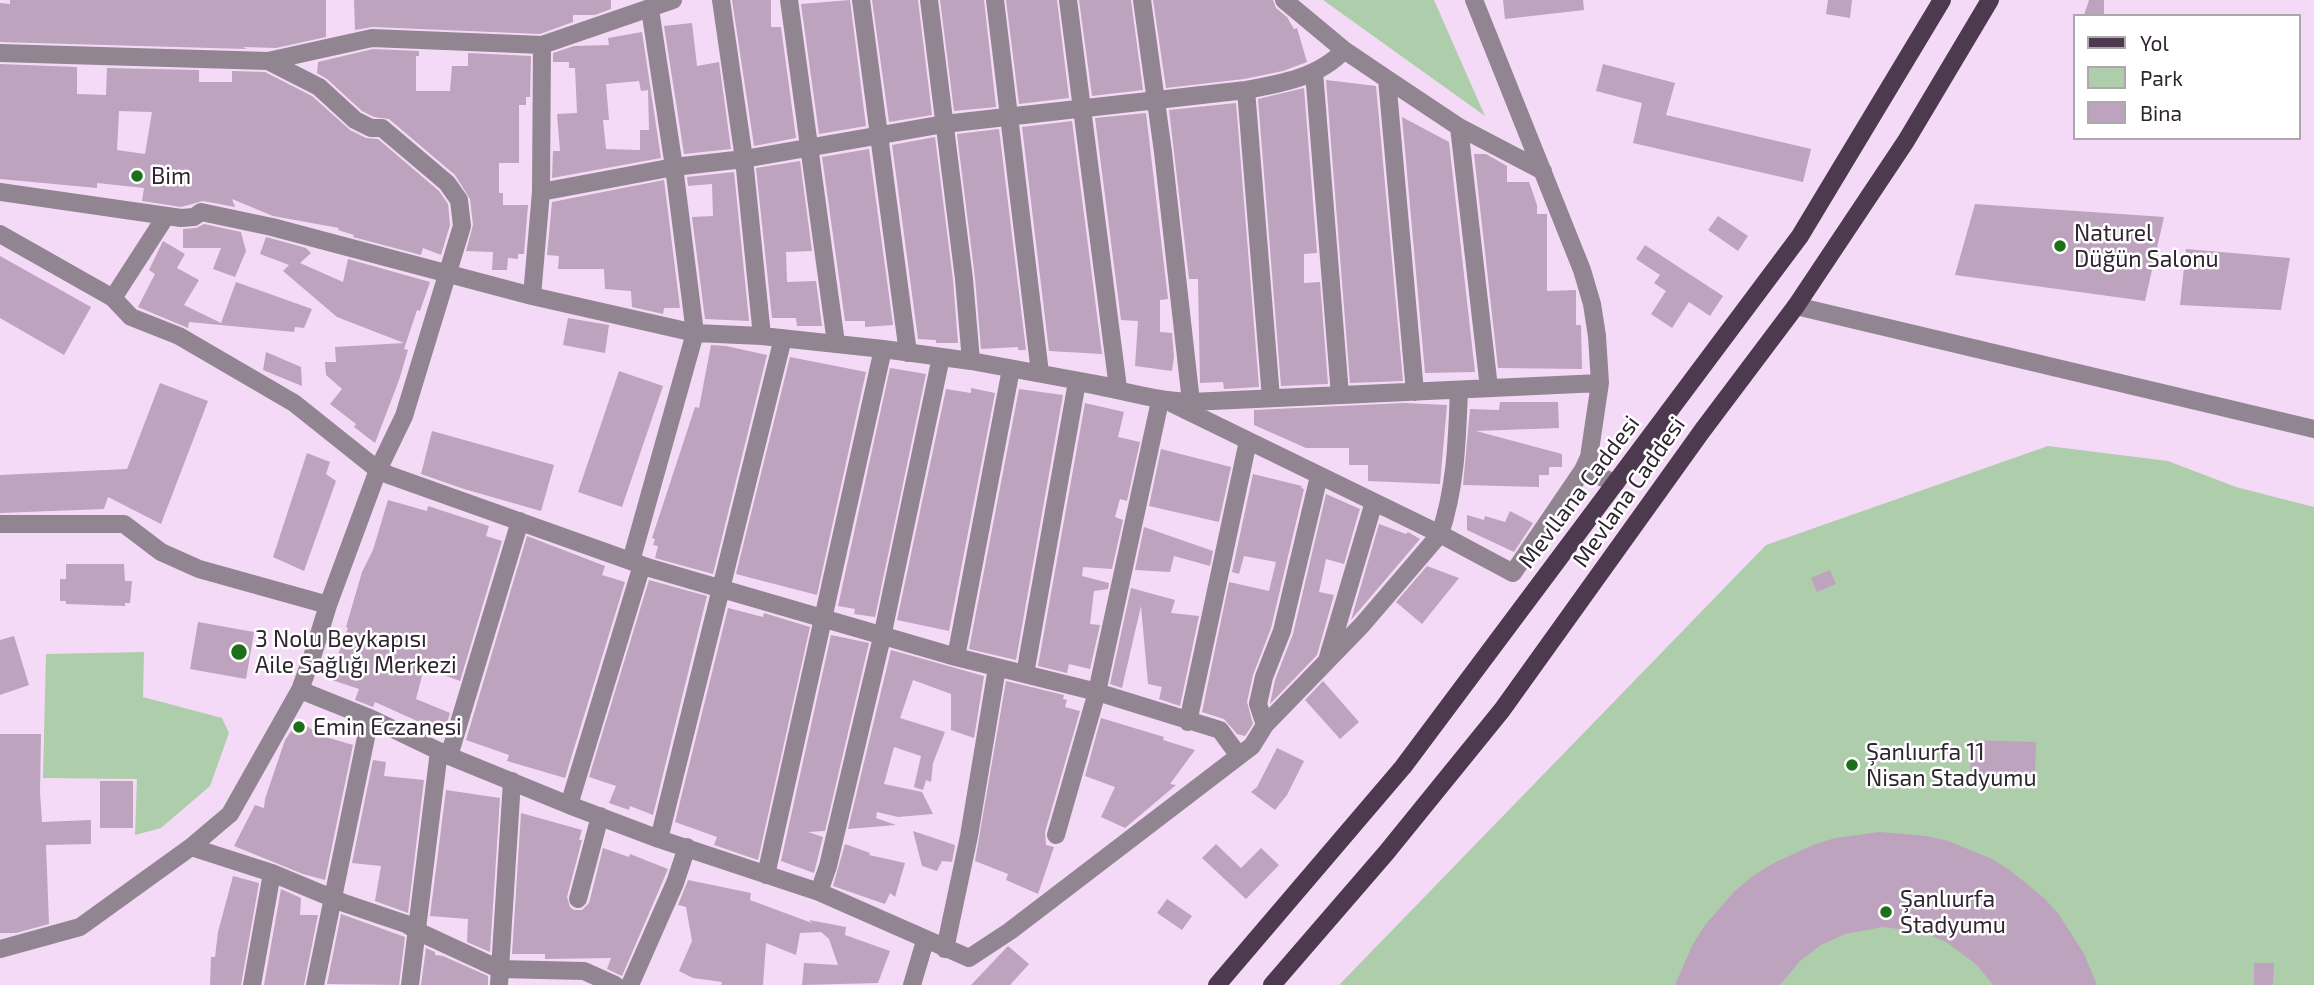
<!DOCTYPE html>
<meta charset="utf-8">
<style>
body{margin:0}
#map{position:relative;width:2314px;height:985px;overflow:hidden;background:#f5daf7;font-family:"Exo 2",sans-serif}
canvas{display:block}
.legend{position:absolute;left:2073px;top:14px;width:228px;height:126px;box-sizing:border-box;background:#fff;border:2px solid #aca8ac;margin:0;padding:9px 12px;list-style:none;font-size:21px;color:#2f2530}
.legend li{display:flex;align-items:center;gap:14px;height:35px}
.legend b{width:35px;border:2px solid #aca8ac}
</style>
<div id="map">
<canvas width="2314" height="985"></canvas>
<ul class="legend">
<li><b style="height:9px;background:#4d3a4e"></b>Yol</li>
<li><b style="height:19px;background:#aecdab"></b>Park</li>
<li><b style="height:19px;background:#bda3be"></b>Bina</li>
</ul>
</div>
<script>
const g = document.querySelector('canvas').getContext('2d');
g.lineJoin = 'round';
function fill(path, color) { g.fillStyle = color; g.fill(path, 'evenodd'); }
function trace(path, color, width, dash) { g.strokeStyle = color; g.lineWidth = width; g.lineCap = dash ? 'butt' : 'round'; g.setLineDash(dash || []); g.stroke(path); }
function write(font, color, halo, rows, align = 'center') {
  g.font = font + ' "Exo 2",sans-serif'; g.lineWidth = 5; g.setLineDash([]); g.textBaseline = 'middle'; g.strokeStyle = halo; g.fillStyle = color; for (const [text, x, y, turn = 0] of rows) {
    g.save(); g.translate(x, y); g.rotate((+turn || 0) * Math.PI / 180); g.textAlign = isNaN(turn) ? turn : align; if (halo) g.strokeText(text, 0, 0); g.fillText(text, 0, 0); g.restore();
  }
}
fill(new Path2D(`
 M1323,0H1434L1485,116Z
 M2048,446L2168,461L2236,487L2314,507V985H1339L1766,545Z
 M144,652L143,697L222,718L229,733L210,786L161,828L135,835L137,779L43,778L46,654Z`), '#aecdab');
fill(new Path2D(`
 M10,0H326V37L276,48L243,47L247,49L0,42V3L10,4Z
 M354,0H611V9L595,15H573V22L540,34L372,27L355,30Z
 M732,0H771V27H781L796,138L754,146Z
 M850,0L866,126L819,134L801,4Z
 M872,0H918L932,115L889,122Z
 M940,0H984L996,107L954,111Z
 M1006,0H1057L1069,98L1019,104Z
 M1079,0H1131L1143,90L1092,96Z
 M1153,0H1273L1276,8L1287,17L1294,29L1297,28L1307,62L1283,71L1244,79L1166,88Z
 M1503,0H1583L1584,10L1505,19Z
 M1828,0H1852L1850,18L1826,14Z
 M2089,0H2104V15H2084Z
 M692,23L697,66L719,62L731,149L684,154L664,26Z
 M642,32L661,158L552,178L553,151H560L557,114L577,113L575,68H569V62H553V53L574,46L609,45L608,38ZM639,81L641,91L648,90L649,130H640V150L606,149L603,120H609L606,84Z
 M373,49L419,51V56H416V91H450L452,66H468V53L531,56L530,97H526V105H519V163H499V193H503V205H528L524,254H518V259L508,258L507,270H492L493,252L466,251L473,225L470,199L455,175L389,119L374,117L362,111L327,79L317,73L318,62Z
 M0,64L77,67V94L106,95L107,68L199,70V82H232V71L265,72L312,96L350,130L366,138L378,139L439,191L448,204L450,225L441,255L423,248L421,255L353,237L354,235L338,230L339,228L273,216L232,199L235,207L203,201L181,207L142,201L144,188L97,183V188L0,179ZM119,111L152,112L145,154L117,150Z
 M1603,64L1675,83L1666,115L1811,149L1803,182L1633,143L1642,103L1596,91Z
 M1326,80L1376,86L1403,381L1350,383Z
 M1304,88L1317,253L1304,254V283L1320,282L1328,384L1281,386L1258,99Z
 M1236,103L1259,387L1224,389L1223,382L1200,383L1198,279H1189L1169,110Z
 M1146,113L1168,299L1160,300V332L1172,333L1174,357L1172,371L1135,366L1138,321L1121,320L1095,118Z
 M1402,117L1449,142L1475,372L1425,373Z
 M1072,121L1102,354L1049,351L1022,127Z
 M999,129L1026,350H1018V347L981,349L975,278L957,134Z
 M935,137L953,280L958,343H936V340L918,339L892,145Z
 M869,149L893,325L865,327V321H845L822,157Z
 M1474,154H1486L1507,166V182H1529L1537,205V214H1547V291L1576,290V325H1581L1582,369L1498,368Z
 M800,161L812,251L786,252L787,282L816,281L822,326H797L796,318H772L756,168Z
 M734,172L749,321L705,319L692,217L713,216L712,184L688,186L687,177Z
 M664,180L680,308H664L663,314L632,307L631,291L605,289L604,269H558L559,256L547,255L552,202Z
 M1975,204L2164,217L2145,301L1955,275Z
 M1718,216L1748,236L1738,251L1708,230Z
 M204,224L241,232L246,251L235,277L213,269L221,248H183V229L196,228Z
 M266,237L306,248L311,253L300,263L343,282L348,259L430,282L420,311L417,310L404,349L408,350L399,380L375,443L354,427L356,424L330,404L342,389L326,375L325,362H336L335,347L404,343L337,317L283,271L289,265L260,254Z
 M163,241L185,254L177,268L199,280L184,305L221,323L236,282L312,309L304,328L295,327L294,332L189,322L188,328L138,307L155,274L149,270Z
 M1645,245L1723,296L1710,316L1689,302L1672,328L1651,314L1666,291L1654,283L1660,275L1636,259Z
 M2186,249L2290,258L2281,310L2180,305Z
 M0,256L91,307L64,355L0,318Z
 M568,318L609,325L605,353L563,345Z
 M711,345L726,346L767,355L713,574L655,558L658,546L653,545L655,539L652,538L695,407L699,408Z
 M266,352L301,367L302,386L263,370Z
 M790,357L866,372L817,595L736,574Z
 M890,368L926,374L875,617L854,614L855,609L838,606Z
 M619,371L663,386L622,507L578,492Z
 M160,383L208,401L161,524L108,497L104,509L0,513V475L127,469Z
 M971,388L995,393L949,631L897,620L946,389L971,393Z
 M1019,389L1063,395L1016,660L969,649Z
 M1500,402H1558L1559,428L1476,431L1562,454V467H1549V475H1539V487L1463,485L1470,409L1499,410Z
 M1085,403L1124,412L1118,437L1140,442L1127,501L1120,499L1115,517L1123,520L1112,569L1083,567L1082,576L1109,583L1108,589L1094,591L1090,624L1100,625L1090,669L1069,664L1067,673L1038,666Z
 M1404,403L1447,405L1440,484L1368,481V465H1349V448H1306L1254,425V410Z
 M432,431L554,465L541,511L464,489L421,474Z
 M1161,449L1231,467L1219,522L1149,506Z
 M307,453L330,462L326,474L336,481L304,571L273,557Z
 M1253,474L1302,486L1301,488L1304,489L1271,628L1253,675L1247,702L1253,724L1245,736L1237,734L1224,719L1202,712L1229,582L1269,591L1276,562L1244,556L1239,574L1232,572Z
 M1326,494L1360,509L1358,515L1344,564L1326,559L1319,592L1334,595L1317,655L1270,704L1275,680L1293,634Z
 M388,500L427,511L428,506L489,526L486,536L502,541L460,681L424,668L416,699L450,713L444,733L375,702L373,707L355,700L359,689L329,679L348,628L346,627L362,572L373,550Z
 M1510,511L1533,523L1514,552L1467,530V515L1484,520L1485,516L1505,522Z
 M1379,524L1406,534L1408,532L1420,539L1351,620Z
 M1144,527L1213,551L1210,566L1174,556L1170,572L1135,570Z
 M527,536L605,566L602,575L625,582L565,778L507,761L509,755L466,740Z
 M66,564H124L125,581H132L130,603H125V606L66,604V601H60V579H66Z
 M1427,566L1459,578L1422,624L1396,602Z
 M1830,570L1836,584L1817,592L1811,578Z
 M649,580L707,596L653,815L630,806L629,810L609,803L616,786L589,777Z
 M1131,588L1175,600L1171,613L1199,616L1180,706L1159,699L1162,687L1148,684L1141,606L1122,688L1110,684Z
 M728,608L763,617L764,613L810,627L758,860L714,845L717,837L675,822Z
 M198,622L254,632L246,679L190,669Z
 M831,635L869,643L825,831L808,832L823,837L814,873L781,861Z
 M14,636L29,685L0,695V640Z
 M891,650L984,676L974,738L951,730V694L913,680L900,718L945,732L933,763L931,782L926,780L923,790L914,787L921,756L894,747L884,784L922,792L933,814L898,817L877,812L876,818L896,825L848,829Z
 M1006,681L1064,695L1063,699L1067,700L1065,707L1080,711L1045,832L1046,845L1054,847L1038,894L1006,880L1008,874L975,861Z
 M1323,681L1359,722L1340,739L1305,700Z
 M1101,718L1164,737L1163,740L1195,750L1170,784L1176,785L1125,828L1101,817L1115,787L1085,776Z
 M299,720L319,735L353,745L325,880L303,874L234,846L255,805L264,808L265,799L285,740Z
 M0,734H41L40,792L42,822L91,820V844L46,845L49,924L16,933H0Z
 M1971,740L2036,742L2035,779L1970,778Z
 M1277,748L1304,761L1287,795L1275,810L1251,792L1257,787Z
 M373,760L386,762L384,776L424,780L408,913L375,901L381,866L352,863Z
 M100,781H133V828H100Z
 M446,790L500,798L490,952L467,942L468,919L430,916Z
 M521,813L582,830L579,840H582L567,897L570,907L574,910H582L589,903L603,848L629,857L630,854L668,869L622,976L607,969L611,958L545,959V954H512Z
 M913,831L955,845L952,862L942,861L937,871L922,866Z
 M1880,832L1926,836L1948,841L1990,858L2010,870L2045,899L2060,916L2084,954L2097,985H1993L1977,965L1946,942L1922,932L1883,927L1845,934L1821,945L1800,961L1780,985H1675L1693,944L1705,925L1735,891L1753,876L1772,864L1813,845L1835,838Z
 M845,844L870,853L869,855L905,863L895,897L890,893L885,904L833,886Z
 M1216,844L1241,868L1261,848L1279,865L1246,899L1202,858Z
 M233,876L259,883L241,985H210L211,957H215L218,932Z
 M688,880L751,893L750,900L812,923L809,920L846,927L845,935L890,951L878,983L802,985L804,963L838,965L829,939L821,932L800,933L796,955L766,943L763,985H721L722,982L693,978L679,971L692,941L686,907L678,905Z
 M281,889L301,898L300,915H318L304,985H264Z
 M1167,899L1192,916L1182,930L1157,913Z
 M341,914L405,937L399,985L327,984Z
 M1008,946L1029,964L1010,985H971Z
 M426,948L435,952V955L443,956L488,976V985H421Z
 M2254,963H2274L2273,985H2254Z`), '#bda3be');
trace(new Path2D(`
 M721,0L744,159L762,336
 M789,0L836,343
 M861,0L908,353
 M929,0L964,279L971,361
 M995,0L1040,373
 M1142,0L1163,152L1191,402
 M1284,0L1344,50L1387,79L1459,127L1543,171
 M1474,0L1582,270L1592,304L1597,336L1600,383L1589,457L1583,470L1616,483
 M0,53L268,61L319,87L355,120L371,128H382L447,183L459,200L462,226L404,416L378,470L328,605L313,654L300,690L230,814L191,847L80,927L0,949
 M268,61L372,38L542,45L673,0
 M1314,72L1340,395
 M1387,79L1415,392
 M1246,90L1271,398
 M1459,127L1489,388
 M0,192L181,218L194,217L201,212L272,227L532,296L695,333L762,336L883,349L971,361L1118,388L1068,0
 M541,192L674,167L744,159L944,124L1246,90C1280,84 1320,77 1344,50
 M0,234L113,298L131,317L179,336L294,403L378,470L389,475L650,568L956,657L1097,692L1220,730L1239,756
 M532,296L541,192L542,45
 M113,298L166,216
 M1796,306L2314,429
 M1173,404L1440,534C1456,487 1457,439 1459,390
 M0,524H124L161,552L199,569L328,605
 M631,561L695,333L674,167L650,9
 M956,657L1011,369
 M1328,657L1374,502
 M1025,674L1077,382C1116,388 1152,401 1191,402L1600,383
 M300,690L370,718L449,756L569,805L659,839L819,892L969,958L1010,931L1252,746L1265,725L1362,625L1440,534L1513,573L1583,470
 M1188,722L1248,441
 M1265,725L1258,704L1264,677L1282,631L1319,476
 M449,756L520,521
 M569,805L642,565
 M1056,835L1097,692L1160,401
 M659,839L783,338
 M191,847L272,873L344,903L406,924L417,931L499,969L584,971L615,985
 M766,875L883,349
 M819,892L828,866L882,637L941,357
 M578,899L600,816
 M945,949L969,836L997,668
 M252,985L272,873
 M315,985L370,718
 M410,985L439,751
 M499,985L512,781
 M630,985L675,883L687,847
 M912,985L925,941`), '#918591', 18);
trace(new Path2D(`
 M1217,985L1403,767L1800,236L1942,0
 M1272,985L1386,853L1502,710L1702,431L1796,306L1906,141L1990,0`), '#4d3a4e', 18);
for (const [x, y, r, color] of [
 [137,176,7,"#1c7019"],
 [2060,246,7,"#1c7019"],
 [239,652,9,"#1c7019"],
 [299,727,7,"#1c7019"],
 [1852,765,7,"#1c7019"],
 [1886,912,7,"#1c7019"]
]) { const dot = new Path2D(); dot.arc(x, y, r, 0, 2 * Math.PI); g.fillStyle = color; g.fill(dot); trace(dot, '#fff', 2.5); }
write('23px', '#2f2530', '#fff', [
 ["Bim",151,176],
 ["Naturel",2074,233],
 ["Düğün Salonu",2074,259],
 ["3 Nolu Beykapısı",255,639],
 ["Aile Sağlığı Merkezi",255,665],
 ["Emin Eczanesi",313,727],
 ["Şanlıurfa 11",1866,752],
 ["Nisan Stadyumu",1866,778],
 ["Şanlıurfa",1900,899],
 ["Stadyumu",1900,925]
], 'left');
write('23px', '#2f2530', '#fff', [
 ["Mevllana Caddesi",1579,492,-53],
 ["Mevlana Caddesi",1629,492,-55]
]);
</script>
